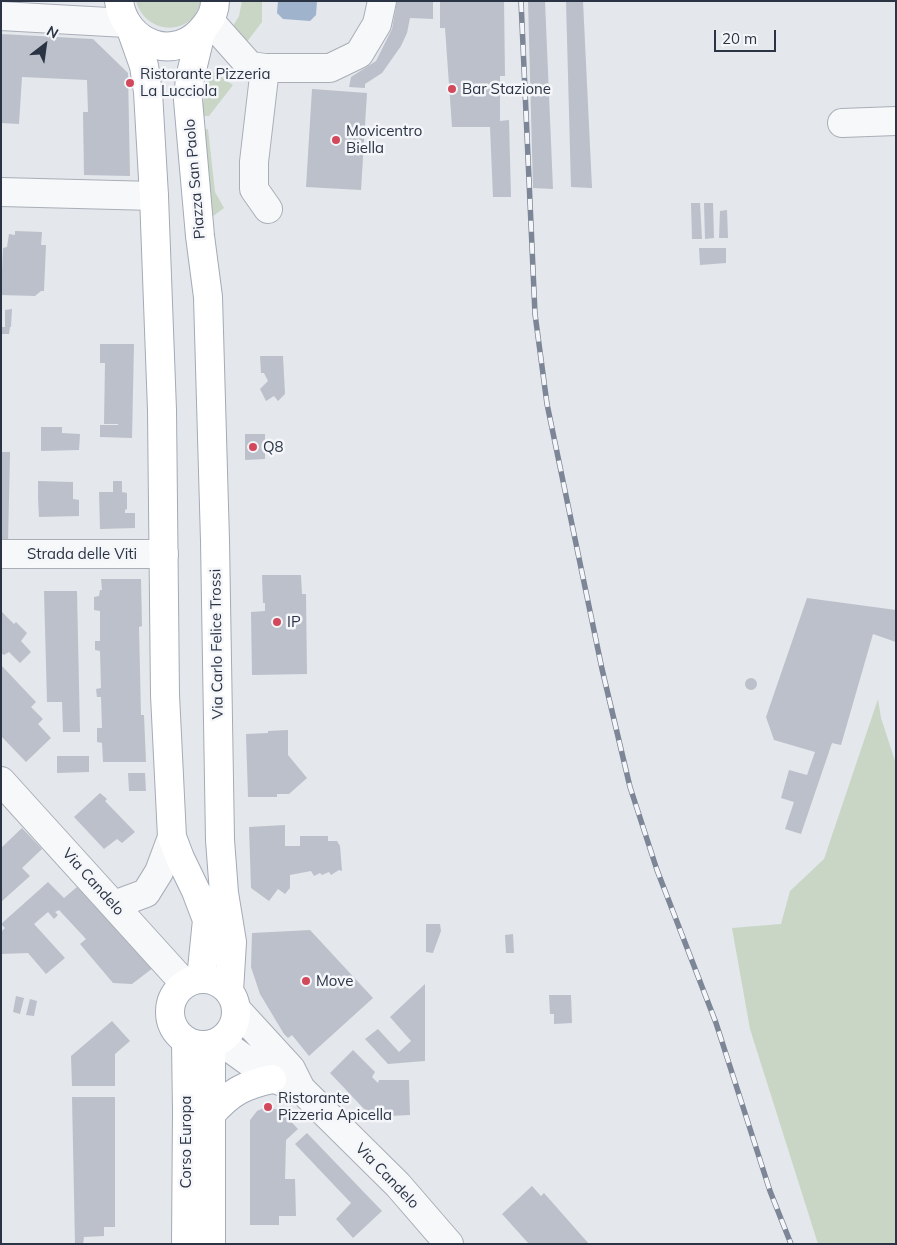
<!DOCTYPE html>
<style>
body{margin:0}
#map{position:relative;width:897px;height:1245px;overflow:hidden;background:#e4e7ec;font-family:Mulish,sans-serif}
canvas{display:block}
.frame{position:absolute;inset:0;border:2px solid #2b3445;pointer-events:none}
.north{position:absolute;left:20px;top:20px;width:50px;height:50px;-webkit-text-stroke:4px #f4f6f9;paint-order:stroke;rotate:30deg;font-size:14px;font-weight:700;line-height:20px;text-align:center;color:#2b3445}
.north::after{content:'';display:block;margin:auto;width:18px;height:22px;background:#2b3445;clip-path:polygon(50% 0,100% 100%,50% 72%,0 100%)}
.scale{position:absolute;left:714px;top:30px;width:62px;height:22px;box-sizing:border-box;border:2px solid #2b3445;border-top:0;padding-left:6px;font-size:15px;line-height:18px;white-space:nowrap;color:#2b3445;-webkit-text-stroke:4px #f4f6f9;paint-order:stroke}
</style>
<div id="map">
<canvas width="897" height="1245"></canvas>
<div class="frame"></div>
<div class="north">N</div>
<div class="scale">20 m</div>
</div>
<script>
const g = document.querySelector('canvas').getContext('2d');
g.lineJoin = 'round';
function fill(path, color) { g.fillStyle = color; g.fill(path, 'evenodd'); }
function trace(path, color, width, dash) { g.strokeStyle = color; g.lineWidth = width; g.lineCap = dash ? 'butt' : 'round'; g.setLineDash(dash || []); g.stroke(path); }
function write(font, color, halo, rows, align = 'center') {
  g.font = font + ' Mulish,sans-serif'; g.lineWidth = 5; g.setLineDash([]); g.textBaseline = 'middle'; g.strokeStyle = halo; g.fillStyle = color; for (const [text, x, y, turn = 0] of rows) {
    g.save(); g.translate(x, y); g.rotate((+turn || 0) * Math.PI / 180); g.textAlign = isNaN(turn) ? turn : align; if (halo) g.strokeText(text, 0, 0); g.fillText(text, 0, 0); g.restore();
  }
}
fill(new Path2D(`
 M136,1H201C193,37 146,36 136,1Z
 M242,1H262V22L246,43L230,31L239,16Z
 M212,71L233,85L209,116H203L202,109L208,75Z
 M208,129L215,192L224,208L212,217L210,210L202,130Z
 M878,699L881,718L896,764V1244H818L750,1029L732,928L781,924L790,891L824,859Z`), '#c9d6c5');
fill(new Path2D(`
 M278,1H317L316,15L310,21L283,19L277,13Z`), '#9fb4cc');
fill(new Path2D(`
 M397,1L433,2V19L410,18L407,33L401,46L382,73L365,84V88L349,87L351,77L376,61L392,29Z
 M440,1H504L505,76H500V121L509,120L511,197H493L490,127H452L445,28H440Z
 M528,1H545L553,189L533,188Z
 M566,1H583L592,188L571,187Z
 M1,34L93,39L128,73L130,176L84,175L83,112H88L87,80L22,77L19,124L1,123Z
 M312,89L367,93L361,190L306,187Z
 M691,203H700L702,239H692Z
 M704,203H713L714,238L705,239Z
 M727,210L728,238H719L720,211Z
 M15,231L42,232L41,245H46L44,291H41L35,296L1,295L3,248L7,247L9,234L15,235Z
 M699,248H726V263L700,265Z
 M12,309L11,327H10L9,334H1V327H5V310Z
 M100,344H134L132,438L100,437V425H118V424H104L105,363H100Z
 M260,356H283L285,394L278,401L274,396L266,401L260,389L268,381L264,373H261Z
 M41,427H62V433L80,434L79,450L41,451Z
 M245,434H265V459L245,460Z
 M1,452H10L8,543L1,542Z
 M38,481L73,482V499L79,500V516L39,517L38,498Z
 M113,481H122V492L127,493V509L125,510V513H135V528L100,529L99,492H113Z
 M262,575H301L302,594H306L307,674L252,675L251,612L265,611V603H263Z
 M101,579H141L142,626L139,627L141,715H144L146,762H103L102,743L97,742V728H102L101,697H97L96,689L101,688L100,651L95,650V641H100V611L94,610V597L99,596L100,590H102Z
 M44,591H77L80,732H63L62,702H47Z
 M807,598L896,610V642L873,634L841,745L832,743L801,834L785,829L794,802L781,798L789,770L807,775L815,752L774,740L766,717Z
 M1,611L14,624L16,622L27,633L21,641L31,652L20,663L9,652L4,655L1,653Z
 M1,665L36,702L31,707L43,719L38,724L51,738L26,762L1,736Z
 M745 684a6 6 0 1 1 12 0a6 6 0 1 1-12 0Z
 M288,730V755L307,778L289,794H277V797H248L246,734L268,733V731Z
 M57,756H89V772L57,773Z
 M128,773H145L146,791H129Z
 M100,793L107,799L105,801L135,832L122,843L117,839L104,849L74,817Z
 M285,825V846H300V836H328V841H337L340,846L342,871L339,870L331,875L329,872L322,875L320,873L314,876L311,871L290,875V888L285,894L278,889L269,901L251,888L249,827Z
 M22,828L42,849L22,868L30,876L1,902V848Z
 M48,882L64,898L77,887L153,968L132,984L113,983L80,944L86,939L59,910L55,912L58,915L54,919L48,912L34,924L65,958L46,974L28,953L1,954V932L5,928L1,924Z
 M426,924H440L441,931L433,953L426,952Z
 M310,930L373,998L309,1056L292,1035L288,1038L284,1034L260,994L251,967L252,933Z
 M513,934L514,953H506L505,935Z
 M425,984V1061L388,1064L365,1039L378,1029L399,1052L411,1041L390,1017Z
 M549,995H571L572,1023L554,1024V1014H550Z
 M16,996L24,998L20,1014L13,1012Z
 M30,999L37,1001L34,1016L26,1015Z
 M112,1021L130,1041L115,1054V1086H72L71,1056Z
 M353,1050L375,1072L372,1077L378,1083L379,1080H409L410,1115L368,1117L366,1111L330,1073Z
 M72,1097H115V1227H104V1236L84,1237L83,1244H75Z
 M266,1107L280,1110L298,1129L286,1140L285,1179H295L296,1216H279V1225H250V1120L257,1111Z
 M307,1133L382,1211L353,1238L336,1219L351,1203L295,1144Z
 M532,1186L541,1196L544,1193L589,1244H529L502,1214Z`), '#bbc0ca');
const minor = new Path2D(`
 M1,16L126,23
 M210,21L250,66L265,68L254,162V189L268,209
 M265,68H330L359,54L377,24L382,1
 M842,123L896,121
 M1,192L154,196
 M1,554H164
 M1,781L185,984
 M114,905L146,893L159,872L172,837
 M236,1009L291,1069L301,1089L398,1185L449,1244
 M220,1041L270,1077L290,1085`);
const major = new Path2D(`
 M119,1C125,45 177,64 205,26C211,19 215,10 215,1
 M132,32L144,66L148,92L154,196L162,410L165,695L172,837L180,858L196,891L207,920L201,979
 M201,32L190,78L188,100L200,236L208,297L215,541L220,840L224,893L232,942L229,991
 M170 1012a33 33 0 1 1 66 0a33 33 0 1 1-66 0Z
 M212,1113C231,1092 244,1085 272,1079
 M186,1244L187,1112L186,1041
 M211,1244V1045`);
trace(minor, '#a9aeb7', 30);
trace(major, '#a3abb8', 30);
trace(minor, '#f7f8fa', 28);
trace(major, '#fff', 28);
const rail = new Path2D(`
 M521,1L535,314L547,404L602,669L630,787L657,870L716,1023L770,1191L791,1244`);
trace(rail, '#7d8696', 5.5);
trace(rail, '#f4f6f9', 4, [11]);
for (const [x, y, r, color] of [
 [130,83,5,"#d1495b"],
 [452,89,5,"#d1495b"],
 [336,140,5,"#d1495b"],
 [253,447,5,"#d1495b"],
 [277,622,5,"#d1495b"],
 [306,981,5,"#d1495b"],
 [268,1107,5,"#d1495b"]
]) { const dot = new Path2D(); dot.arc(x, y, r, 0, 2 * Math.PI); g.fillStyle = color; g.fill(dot); trace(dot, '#f4f6f9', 2); }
write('15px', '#2b3445', '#f4f6f9', [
 ["Ristorante Pizzeria",140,74],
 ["La Lucciola",140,91],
 ["Bar Stazione",462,89],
 ["Movicentro",346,131],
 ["Biella",346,148],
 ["Q8",263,447],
 ["IP",287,622],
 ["Move",316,981],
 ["Ristorante",278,1098],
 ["Pizzeria Apicella",278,1115]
], 'left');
write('15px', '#2b3445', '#f4f6f9', [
 ["Piazza San Paolo",195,179,-95],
 ["Strada delle Viti",82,554],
 ["Via Carlo Felice Trossi",217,644,-91],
 ["Via Candelo",93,882,48],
 ["Corso Europa",186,1142,-90],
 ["Via Candelo",387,1176,46]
]);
</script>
